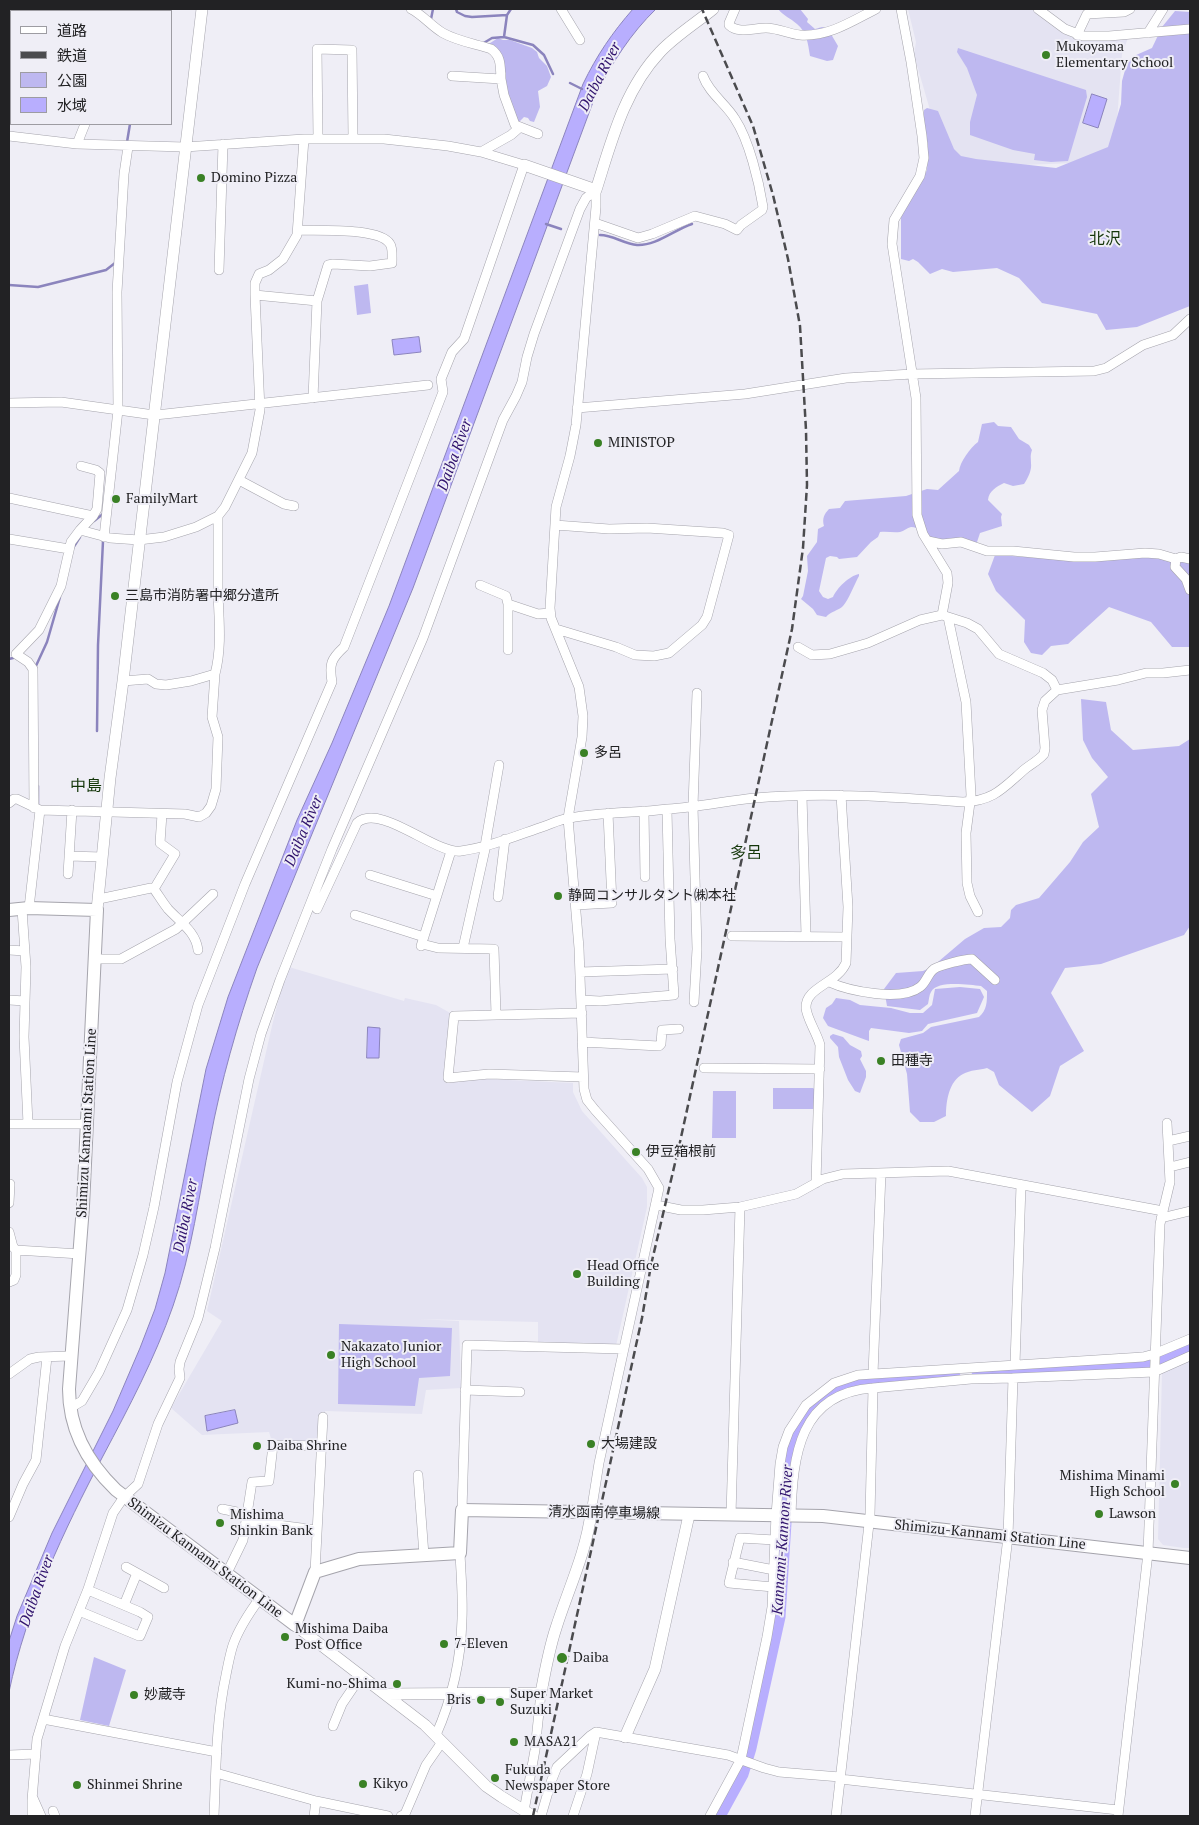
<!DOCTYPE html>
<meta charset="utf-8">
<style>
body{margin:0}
#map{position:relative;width:1199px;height:1825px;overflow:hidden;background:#efeef6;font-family:"PT Serif","Noto Sans JP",serif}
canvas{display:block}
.frame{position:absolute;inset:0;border:10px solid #222224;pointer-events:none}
.legend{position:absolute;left:10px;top:10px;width:162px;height:115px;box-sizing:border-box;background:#efeef6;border:1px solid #9d9ca2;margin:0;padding:6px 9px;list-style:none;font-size:15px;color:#222224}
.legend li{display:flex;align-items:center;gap:10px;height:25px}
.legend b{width:25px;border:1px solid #9d9ca2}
</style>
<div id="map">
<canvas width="1199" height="1825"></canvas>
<div class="frame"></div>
<ul class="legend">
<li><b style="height:6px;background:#fff"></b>道路</li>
<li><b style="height:6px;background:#4b4b4e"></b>鉄道</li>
<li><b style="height:14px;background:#beb8f0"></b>公園</li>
<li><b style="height:14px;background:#b8aefe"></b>水域</li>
</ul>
</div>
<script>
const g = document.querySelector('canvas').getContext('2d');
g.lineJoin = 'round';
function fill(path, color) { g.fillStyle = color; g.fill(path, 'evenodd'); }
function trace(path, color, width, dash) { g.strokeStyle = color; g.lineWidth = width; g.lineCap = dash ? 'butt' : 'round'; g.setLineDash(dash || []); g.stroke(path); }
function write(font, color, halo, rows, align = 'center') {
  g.font = font + ' "PT Serif","Noto Sans JP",serif'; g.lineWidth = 4; g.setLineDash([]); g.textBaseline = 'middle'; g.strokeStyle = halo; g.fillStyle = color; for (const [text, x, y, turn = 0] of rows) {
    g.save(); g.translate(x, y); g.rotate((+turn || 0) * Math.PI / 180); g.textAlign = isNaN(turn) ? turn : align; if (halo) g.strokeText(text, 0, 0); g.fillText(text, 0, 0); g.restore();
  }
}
fill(new Path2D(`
 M908,9H1033L1075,38L1095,40L1128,38L1122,54L1113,174L1075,163L1022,165L948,156L930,110L914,55L916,42Z
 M289,967L404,1001L405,998L436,1005L452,1014L445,1083L486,1079L573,1083V1092L582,1111L642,1178L647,1187V1207L616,1346L538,1344V1322L418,1319L459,1321L461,1388L426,1390L422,1414L325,1411L321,1442L273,1445L269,1432L202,1435L171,1408L222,1321L207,1311L272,1026L282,986Z
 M1190,1360V1548H1184L1163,1545L1158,1539L1162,1372Z`), '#e4e3f2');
fill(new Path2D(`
 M778,9H800L808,19L807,22L815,29L822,27L828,29L838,46L833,60L827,61L810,56C808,44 807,32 797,24C790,18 784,16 778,9Z
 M1175,11L1190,12V306L1137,327L1106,330L1097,314L1042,303L1019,278L997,268L953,272L942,269L930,274L918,262L913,259L909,261L901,259V217L927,170L928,145L923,123L924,110L927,108L938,111L954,149L961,156L976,159L1056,168L1108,147L1121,104L1122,81L1127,63L1134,56L1152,48L1162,27Z
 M498,38L503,40H510L532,48L537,52L539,58L547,66L551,77L547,86L538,91L540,107L534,122L530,121L528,118L524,117L519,122L516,120L505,84L506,73L503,70V59L487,45Z
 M958,48L1086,90L1087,97L1068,161L1051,162L1034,160L1035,154L1013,150L970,135V122L977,95L967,68L957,52Z
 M368,284L371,313L357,315L354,286Z
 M994,422L998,426L1011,427L1019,439L1029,445L1032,450C1030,456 1031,457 1031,463C1032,470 1028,478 1024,484L1013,486L1004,483C996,487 989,491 988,500L1002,514L1001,517L1002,526L980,533L976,545L931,540C926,534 919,527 911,527C907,528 904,531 900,532C893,533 887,531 880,532L878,537L871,542L857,557L839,559L837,557L830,556L826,558L819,591L823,597L828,599L833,597C837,588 849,576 859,574V576C855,583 848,601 843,606C838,611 831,611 826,617L817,615L813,609L801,599L803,596L808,571L807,556L817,542L818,529L824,526C822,519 824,514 829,509L840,508L845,501L906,496L927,489L938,490L959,471C960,462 970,448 978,442L982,424Z
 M995,555L1092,561L1144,557L1190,561V647H1172L1151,622L1109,607L1068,644L1051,646L1042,655L1031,653L1024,642L1025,620L996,591L988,574Z
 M1081,699L1106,702L1111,730L1133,750L1179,746L1190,739V926L1184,935L1101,964L1065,968L1051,993L1084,1051L1060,1066L1050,1096L1032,1112L999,1085L994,1072L987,1068C980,1070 970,1070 963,1074C949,1081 946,1101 946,1116L934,1122H920L910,1112L907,1074L899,1045L901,1039L923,1033L931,1027L979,1017C987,1010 987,1002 987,991L981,986C969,985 937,980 931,992C929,995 929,1000 928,1004L920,1010L887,1006L884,989L896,973L923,971L932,967L965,939L984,928L1001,927L1010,918L1011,910L1016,905L1039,898L1070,862L1083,842L1099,827L1091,794L1108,777L1092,758L1083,740Z
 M960,987L980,989L984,997L977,1013L928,1024L922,1031L909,1033L871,1028L869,1031V1041L866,1040L828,1026L823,1018L826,1008L832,1004L836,998L850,1000L860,1005L891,1008L910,1013H923L932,1005L935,989Z
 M833,1034L843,1037L850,1045L861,1051L862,1056L860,1059L866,1071V1077L860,1093L855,1091L848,1080L839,1057L838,1047L830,1038V1036Z
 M773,1088H813L815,1090V1109H773Z
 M713,1091H736V1138H712Z
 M339,1324L452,1328L450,1376L419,1378L415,1406L338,1404Z
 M94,1657L126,1670L109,1726L80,1720Z`), '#beb8f0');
const water = new Path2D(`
 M633,9H656C631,33 612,63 596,94L413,588L257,968C237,1025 221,1081 210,1140C199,1195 192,1252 173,1306C155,1358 129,1407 103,1456C64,1530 26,1610 9,1692V1641L17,1616L52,1533L113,1411L140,1348L155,1309L165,1273L206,1069L228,997L297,820L332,743L389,606L583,84C597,55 612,33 633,9Z
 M1092,94L1107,99L1098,128L1083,123Z
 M419,337L421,352L394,355L392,340Z
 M368,1027L380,1028L379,1058H367Z
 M235,1410L238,1423L207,1431L205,1416Z`);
fill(water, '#b8aefe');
trace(water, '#8b84bd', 1);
trace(new Path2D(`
 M456,9L457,12L465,16L472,17L507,15L504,37L533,45L544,55L553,74
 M169,11L170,9
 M507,15L511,9
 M431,19L433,9
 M482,44L492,38L504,37
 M570,83L582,89
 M127,142L130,124
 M546,224L561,229
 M600,235C613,235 624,244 637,245C656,246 674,230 692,224
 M9,285L38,287L106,270L115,263
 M94,521L103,514
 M73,548L80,537
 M9,659L17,657
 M35,668L47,642L60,597
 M97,731L98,645L103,541
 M38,808V786`), '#8b84bd', 2.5);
trace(new Path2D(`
 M979,1375L1148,1363L1190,1344
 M718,1816L741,1774L749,1748L778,1617L788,1460C793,1445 797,1430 806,1417C835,1373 907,1380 953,1377`), '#b8aefe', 15);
const minor = new Path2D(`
 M411,9C423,15 431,26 443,33C457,41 476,44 491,49C502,57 500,67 501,79
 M561,9L580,40
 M735,9L729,23V25C738,34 754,28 766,28C778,28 789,34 800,35C829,37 852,21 876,9
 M901,9L911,62L922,136L924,158L920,176L894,220L892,244L916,398L917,515L923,534L947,573L948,583L942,615
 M1038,9L1065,29L1083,36H1109L1190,29
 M20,11L21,9
 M146,11L147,9
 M9,14H11
 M1148,33L1163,9
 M1077,35L1087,14L1124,12L1130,9
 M452,76L501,79L504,95L515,125L538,134
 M9,136L77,144L185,147L304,139H384L448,146L481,152L524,165L464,339L452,352L441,379L443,392L344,647C331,659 329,664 332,682L245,884L198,1005L177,1082L154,1207L143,1255L127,1310L99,1372L82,1401L70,1408
 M318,139L317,49L352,50L353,138
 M77,144L85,124
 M481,152L511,135L519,128
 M595,223L638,238L652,234L695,216L725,224L737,230L741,225L762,210L763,207C759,182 749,140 735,119C726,104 709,93 703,76
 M298,230C317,231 380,227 390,244C393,248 392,258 392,263L370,266L333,264L328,265L317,301L313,398
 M219,270L223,144
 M255,295L317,301
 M9,403L61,402L154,415L165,414L428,385
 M577,408L745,394L846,378L912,374L1094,371L1106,368L1143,345L1173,335L1190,319
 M81,466L96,470L100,473L97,509L93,516
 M239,480L284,504L294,506
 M9,498L93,516L80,530L110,538L139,540L164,537L196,527L218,516L225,507L252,453L260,410L255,295V283L259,274L269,270L283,259L297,235L304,139
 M555,525L609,529L647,528L723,533L729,535L707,617L702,625L669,653L654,656L635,655L616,647L556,629
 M104,537L118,410L117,292L124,174L128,147
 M9,539L69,549
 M928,541L942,544L961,542L987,551H1013L1074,557H1095L1145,553L1159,554L1176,559L1181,557L1190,559
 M1176,559L1175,567L1186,579L1190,590
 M480,585L506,596L508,604L538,614L550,613
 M508,604V650
 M948,617L966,702L971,795L966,833L967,883L970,896L978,912
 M798,647L812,655L830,654L868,643L920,620L942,615L967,623L978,629L999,654L1043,673L1052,680L1057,690
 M123,681L148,679L156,684L166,685L191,681L215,674C222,647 219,621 218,593C218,567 218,542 218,516
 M802,796L806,935
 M9,803L14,799H17L40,810L185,814L199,817L206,813L211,806L216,789L218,737L212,717L215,674
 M34,808L33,669L28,662L16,654L39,630L61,586L71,542L80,530
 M644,811L645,877
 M485,846L499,765
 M69,856L102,857
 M68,874L72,810
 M370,875L437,896
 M154,889C159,896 163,903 168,909C180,922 196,932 198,950
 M498,897L505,839
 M99,899L151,888L154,889L175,854L160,843L162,814
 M576,905L612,903L608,813
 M29,908L40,810
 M22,909L26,967L24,1037L28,1124
 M317,909L357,823C380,802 436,855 461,851C490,847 518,835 545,826C553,823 561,819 570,818C602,812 636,813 668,809C697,807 726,801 755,798C824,792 894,797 963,802C994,801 1003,788 1025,769C1031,764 1038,761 1044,754L1045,748L1042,710L1045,701L1057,690L1118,680L1146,673H1163L1190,670
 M355,915L424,937
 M732,936L847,937
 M422,944L438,948L494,949L496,1015
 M421,946L451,851
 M463,948L486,845
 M9,950L25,951
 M96,959H121L176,929L213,894
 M580,972L673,969
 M829,982C849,991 901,1002 920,987C926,983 928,973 934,969C940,965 965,959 972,959L995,980
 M9,1000L25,1001
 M581,1000L600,1001L674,995L670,939L667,810
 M694,1002L697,949L693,806L697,693
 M582,1013L454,1016L448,1078L489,1074L583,1077
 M582,1042L659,1046L661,1044L662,1030L679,1029
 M704,1068L820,1069
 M9,1124H87
 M1168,1141L1190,1136
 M1170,1167L1190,1162
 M816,1183L820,1045C817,1033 807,1019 806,1008C805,987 837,984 846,963L848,907L841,795
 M9,1184H10L9,1203
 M656,1205L681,1210H703L740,1207L796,1194L823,1179L843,1174L948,1171L1163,1211
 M1161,1218L1190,1211
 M9,1232L13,1247L16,1250V1275L14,1280L9,1282
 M16,1250L80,1254
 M1015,1364L1021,1185
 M9,1374L30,1359L39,1357L70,1356
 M873,1374L881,1173
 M1013,1378L1154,1372L1190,1356
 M465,1390L520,1392
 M418,1475L424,1555
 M222,1509L247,1514
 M462,1510L467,1345L623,1349
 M731,1515L740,1207
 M791,1515C793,1456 799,1393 873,1388
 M9,1517L23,1484L36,1460L47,1357
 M246,1521L317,1530
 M733,1562L774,1570
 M126,1567L164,1588
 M315,1572L323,1417
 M227,1573L243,1540L252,1482L269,1481L273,1445L323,1446
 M773,1587L729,1583L740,1538L775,1540
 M124,1605L137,1573
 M79,1611L139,1636H140L148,1617L140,1612L88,1590
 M43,1719L217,1752
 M333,1726L342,1704L361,1676
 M436,1735C452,1699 461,1658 462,1619C463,1597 461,1575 460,1553
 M9,1755L36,1754
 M216,1773L316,1801L388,1816
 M840,1779L1118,1810
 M33,1798L41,1816
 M53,1811L55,1816
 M524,1811L535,1750L541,1693
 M32,1816V1800L37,1739L65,1646L88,1589L113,1513L124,1497L138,1484L158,1424L180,1378L179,1369L180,1362L198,1318L215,1248L249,1079L261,1034L280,980L332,849L423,638L503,420L516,396L522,382L527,357L534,334L580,209L586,198L596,190V207L576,425L570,456L556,507L550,608L551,618L579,687L583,716L582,737L568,818L579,948L584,1089L587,1100L595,1110L648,1169L659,1188L599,1463L591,1513
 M214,1816C216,1769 216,1721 226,1675C228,1665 230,1654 233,1645C239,1628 249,1613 260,1598
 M314,1816L316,1801
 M401,1816L405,1814L426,1765L442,1742
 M541,1816L551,1782L557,1767L590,1736L596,1732L728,1755L764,1768L779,1772L840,1777
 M573,1816L587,1774L596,1732
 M710,1816L741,1759L767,1637L772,1607L776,1515L780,1464L783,1447L789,1431L806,1405L834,1383L858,1375L1143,1357L1154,1354L1190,1339
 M836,1816L870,1515L873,1388L971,1379L1013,1378L1008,1537L975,1816
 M1118,1816L1148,1553L1160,1224L1170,1182L1167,1123`);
const tertiary = new Path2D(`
 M524,165L596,190C611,143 624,90 660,52C675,36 696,23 713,9
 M97,910L110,778L123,681L202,9
 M295,1625L425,1725L486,1786L502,1797L533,1816
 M385,1694L541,1693C545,1671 549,1649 556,1628C568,1590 586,1553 591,1513
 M625,1737L655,1669L689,1515`);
const secondary = new Path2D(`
 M9,910L29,908L97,910L83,1206L69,1389C69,1429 88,1463 116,1490L295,1625L315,1572L359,1559L460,1553L462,1510L823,1516L1190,1558`);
trace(minor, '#a5a4ac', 10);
trace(tertiary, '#a5a4ac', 12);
trace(secondary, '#a5a4ac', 14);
trace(minor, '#fff', 9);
trace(tertiary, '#fff', 11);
trace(secondary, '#fff', 12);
trace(new Path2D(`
 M533,1816L642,1318L651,1265L680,1142L792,629L803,548L807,485L806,430L800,326L788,259L773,195L753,126L702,9`), '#4b4b4e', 2.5, [8, 4]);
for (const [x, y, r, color] of [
 [1046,55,5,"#3a8125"],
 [201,178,5,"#3a8125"],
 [598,443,5,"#3a8125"],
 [116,499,5,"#3a8125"],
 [115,596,5,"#3a8125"],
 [584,753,5,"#3a8125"],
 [558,896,5,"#3a8125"],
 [881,1061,5,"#3a8125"],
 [636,1152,5,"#3a8125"],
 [577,1274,5,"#3a8125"],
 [331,1355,5,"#3a8125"],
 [591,1444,5,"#3a8125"],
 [257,1446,5,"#3a8125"],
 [1175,1484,5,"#3a8125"],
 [1099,1514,5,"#3a8125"],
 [220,1523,5,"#3a8125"],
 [285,1637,5,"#3a8125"],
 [444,1644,5,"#3a8125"],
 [562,1658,6,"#3a8125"],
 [397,1684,5,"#3a8125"],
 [134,1695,5,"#3a8125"],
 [481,1700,5,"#3a8125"],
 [500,1702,5,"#3a8125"],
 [514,1742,5,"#3a8125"],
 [495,1778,5,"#3a8125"],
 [363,1784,5,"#3a8125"],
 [77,1785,5,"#3a8125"]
]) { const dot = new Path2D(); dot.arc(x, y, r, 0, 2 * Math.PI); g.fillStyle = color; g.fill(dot); trace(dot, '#efeef6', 2); }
write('14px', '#222224', '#efeef6', [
 ["Mukoyama",1056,47],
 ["Elementary School",1056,63],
 ["Domino Pizza",211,178],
 ["MINISTOP",608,443],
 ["FamilyMart",126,499],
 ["三島市消防署中郷分遣所",125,596],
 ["多呂",594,753],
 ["静岡コンサルタント㈱本社",568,896],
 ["田種寺",891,1061],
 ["伊豆箱根前",646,1152],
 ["Head Office",587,1266],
 ["Building",587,1282],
 ["Nakazato Junior",341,1347],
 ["High School",341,1363],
 ["大場建設",601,1444],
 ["Daiba Shrine",267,1446],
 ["Mishima Minami",1165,1476,"right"],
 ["High School",1165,1492,"right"],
 ["Lawson",1109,1514],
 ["Mishima",230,1515],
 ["Shinkin Bank",230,1531],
 ["Mishima Daiba",295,1629],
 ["Post Office",295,1645],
 ["7-Eleven",454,1644],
 ["Daiba",573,1658],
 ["Kumi-no-Shima",387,1684,"right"],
 ["Super Market",510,1694],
 ["Suzuki",510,1710],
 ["妙蔵寺",144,1695],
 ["Bris",471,1700,"right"],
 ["MASA21",524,1742],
 ["Fukuda",505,1770],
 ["Newspaper Store",505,1786],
 ["Kikyo",373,1784],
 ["Shinmei Shrine",87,1785]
], 'left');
write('14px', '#222224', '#efeef6', [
 ["Shimizu Kannami Station Line",87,1123,-87],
 ["清水函南停車場線",604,1513,1],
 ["Shimizu-Kannami Station Line",990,1535,6],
 ["Shimizu Kannami Station Line",205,1558,37]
]);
write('italic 15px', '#30136d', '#efeef6', [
 ["Daiba River",600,77,-63],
 ["Daiba River",455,455,-70],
 ["Daiba River",304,831,-67],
 ["Daiba River",186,1216,-79],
 ["Kannami-Kannon River",783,1540,-86],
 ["Daiba River",37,1591,-70]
]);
write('16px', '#14360a', '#efeef6', [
 ["北沢",1105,239],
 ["中島",86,786],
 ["多呂",746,853]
]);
</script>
